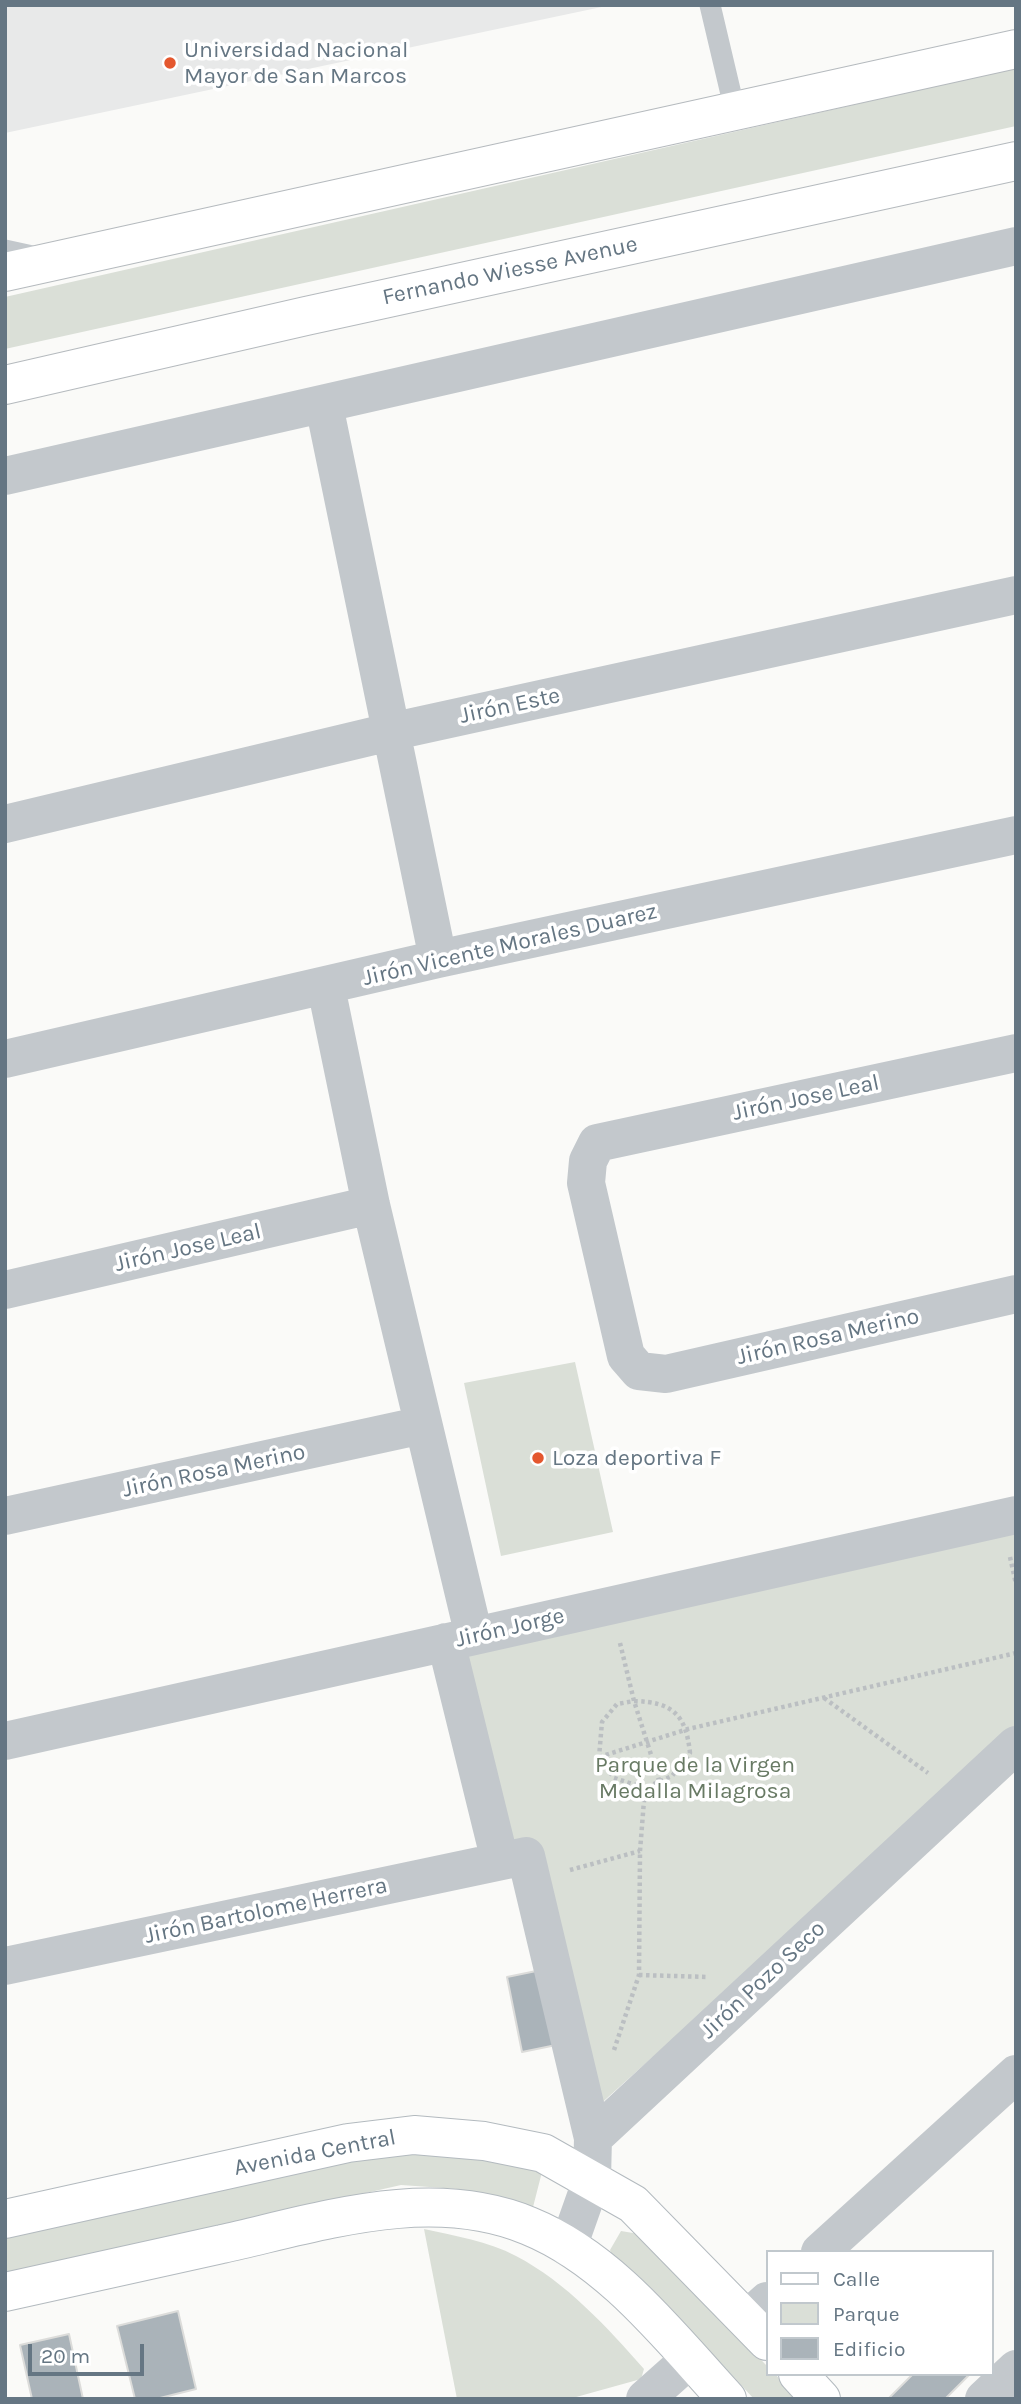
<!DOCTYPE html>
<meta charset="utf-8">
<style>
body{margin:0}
#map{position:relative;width:1021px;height:2404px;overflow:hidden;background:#fafaf8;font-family:Karla,sans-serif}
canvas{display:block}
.frame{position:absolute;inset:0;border:7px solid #657683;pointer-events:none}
.legend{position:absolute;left:766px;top:2250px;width:228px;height:126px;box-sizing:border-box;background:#fff;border:2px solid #c1c8cd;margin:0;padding:9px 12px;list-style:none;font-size:21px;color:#657683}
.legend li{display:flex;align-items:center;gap:14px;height:35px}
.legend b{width:35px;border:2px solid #c1c8cd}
.scale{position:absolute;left:28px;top:2344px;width:116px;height:32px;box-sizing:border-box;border:4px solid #657683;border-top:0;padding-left:9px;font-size:21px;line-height:24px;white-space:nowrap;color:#657683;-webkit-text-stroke:5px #fff;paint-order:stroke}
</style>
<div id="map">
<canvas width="1021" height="2404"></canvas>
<div class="frame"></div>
<ul class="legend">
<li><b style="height:9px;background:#fff"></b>Calle</li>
<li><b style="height:19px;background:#dadfd7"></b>Parque</li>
<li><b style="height:19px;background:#aab3b9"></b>Edificio</li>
</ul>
<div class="scale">20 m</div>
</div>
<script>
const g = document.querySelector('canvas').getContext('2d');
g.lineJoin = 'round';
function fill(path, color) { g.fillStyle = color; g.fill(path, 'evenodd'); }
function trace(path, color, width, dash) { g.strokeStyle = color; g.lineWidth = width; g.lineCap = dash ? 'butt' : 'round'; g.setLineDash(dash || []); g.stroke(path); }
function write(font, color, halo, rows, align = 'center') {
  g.font = font + ' Karla,sans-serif'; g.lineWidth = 7; g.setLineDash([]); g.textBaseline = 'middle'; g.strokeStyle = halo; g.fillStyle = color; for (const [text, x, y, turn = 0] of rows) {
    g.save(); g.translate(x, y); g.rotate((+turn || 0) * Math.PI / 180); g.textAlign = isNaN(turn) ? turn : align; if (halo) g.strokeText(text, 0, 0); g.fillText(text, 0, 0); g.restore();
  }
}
fill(new Path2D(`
 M5,5H611L5,133Z`), '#e8e9e9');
fill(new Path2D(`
 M1016,68V126L5,349V297Z
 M575,1362L613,1532L501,1556L464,1383Z
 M1016,1524V1730L596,2108L509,1851L463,1648Z
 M409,2146L543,2168L532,2211L458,2189L401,2185L5,2275V2234Z
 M424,2229C455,2236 488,2241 516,2256C566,2282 608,2328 644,2369L641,2379L569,2399H457Z
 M621,2231L639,2234L767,2366V2374H775L798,2399H754L668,2306L613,2259L610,2250Z`), '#dadfd7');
const building = new Path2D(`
 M546,1969L561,2044L522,2052L507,1977Z
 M178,2311L196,2389L156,2399H135L117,2326Z
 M69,2334L83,2399H32L20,2345Z
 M913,2374H970L945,2399H888Z`);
fill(building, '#aab3b9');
trace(building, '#dcdcda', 2);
const secondary = new Path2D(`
 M5,2219L348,2143L414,2135L484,2141L543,2153L633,2204L767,2341
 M5,2292C78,2276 150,2260 222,2244C321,2222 430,2185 529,2226C610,2259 669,2336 727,2399
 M798,2374L821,2399`);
const primary = new Path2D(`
 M5,272L1016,49
 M5,385L306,316L1016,161`);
trace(secondary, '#b3babf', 40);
trace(primary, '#b5babe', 40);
trace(new Path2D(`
 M1010,1557L1016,1584
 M620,1643L634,1701L660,1783
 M824,1698L928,1773
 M634,1701C673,1702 686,1715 690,1753L672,1776L645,1788L614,1778L599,1757L602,1722L617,1704Z
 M599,1757L688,1729L1016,1653
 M570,1870L640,1851
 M639,1975L708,1977
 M614,2050L639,1975L640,1851L645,1788`), '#bbbfc2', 4.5, [3.5, 3.5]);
trace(new Path2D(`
 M710,5L735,111
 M5,250L37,257`), '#c3c8cc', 21);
trace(new Path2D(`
 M324,405L438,959
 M5,476L1016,246
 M5,824L390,732L1016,595
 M326,987L371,1205L474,1636
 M1016,1053L597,1143L588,1161L586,1183L626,1356L639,1371L666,1374L1016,1294
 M5,1059L438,959L1016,835
 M5,1290L371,1205
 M5,1516L423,1425
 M446,1642L500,1861
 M5,1741L1016,1515
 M5,1966L526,1856L593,2138
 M568,2247L592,2179L593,2138L1016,1745
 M820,2252L1016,2074
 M747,2319L767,2301
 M645,2399L690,2359
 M984,2399L1016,2369`), '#c3c8cc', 38);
trace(secondary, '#fff', 38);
trace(primary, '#fff', 38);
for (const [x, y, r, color] of [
 [170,63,7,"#e4572e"],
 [538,1458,7,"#e4572e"]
]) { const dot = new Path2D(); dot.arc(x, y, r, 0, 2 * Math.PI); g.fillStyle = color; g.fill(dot); trace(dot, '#fff', 2.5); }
write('23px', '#657683', '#fff', [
 ["Universidad Nacional",184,50],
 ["Mayor de San Marcos",184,76],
 ["Loza deportiva F",552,1458]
], 'left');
write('23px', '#657683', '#fff', [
 ["Fernando Wiesse Avenue",510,271,-12],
 ["Jirón Este",510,706,-12],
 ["Jirón Vicente Morales Duarez",510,945,-13],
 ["Jirón Jose Leal",806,1098,-12],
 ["Jirón Jose Leal",188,1248,-13],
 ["Jirón Rosa Merino",828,1337,-13],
 ["Jirón Rosa Merino",214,1471,-12],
 ["Jirón Jorge",510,1628,-13],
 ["Jirón Bartolome Herrera",266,1911,-12],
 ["Jirón Pozo Seco",763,1980,-43],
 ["Avenida Central",315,2153,-11]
]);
write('23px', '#687a64', '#fff', [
 ["Parque de la Virgen",695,1765],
 ["Medalla Milagrosa",695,1791]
]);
</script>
